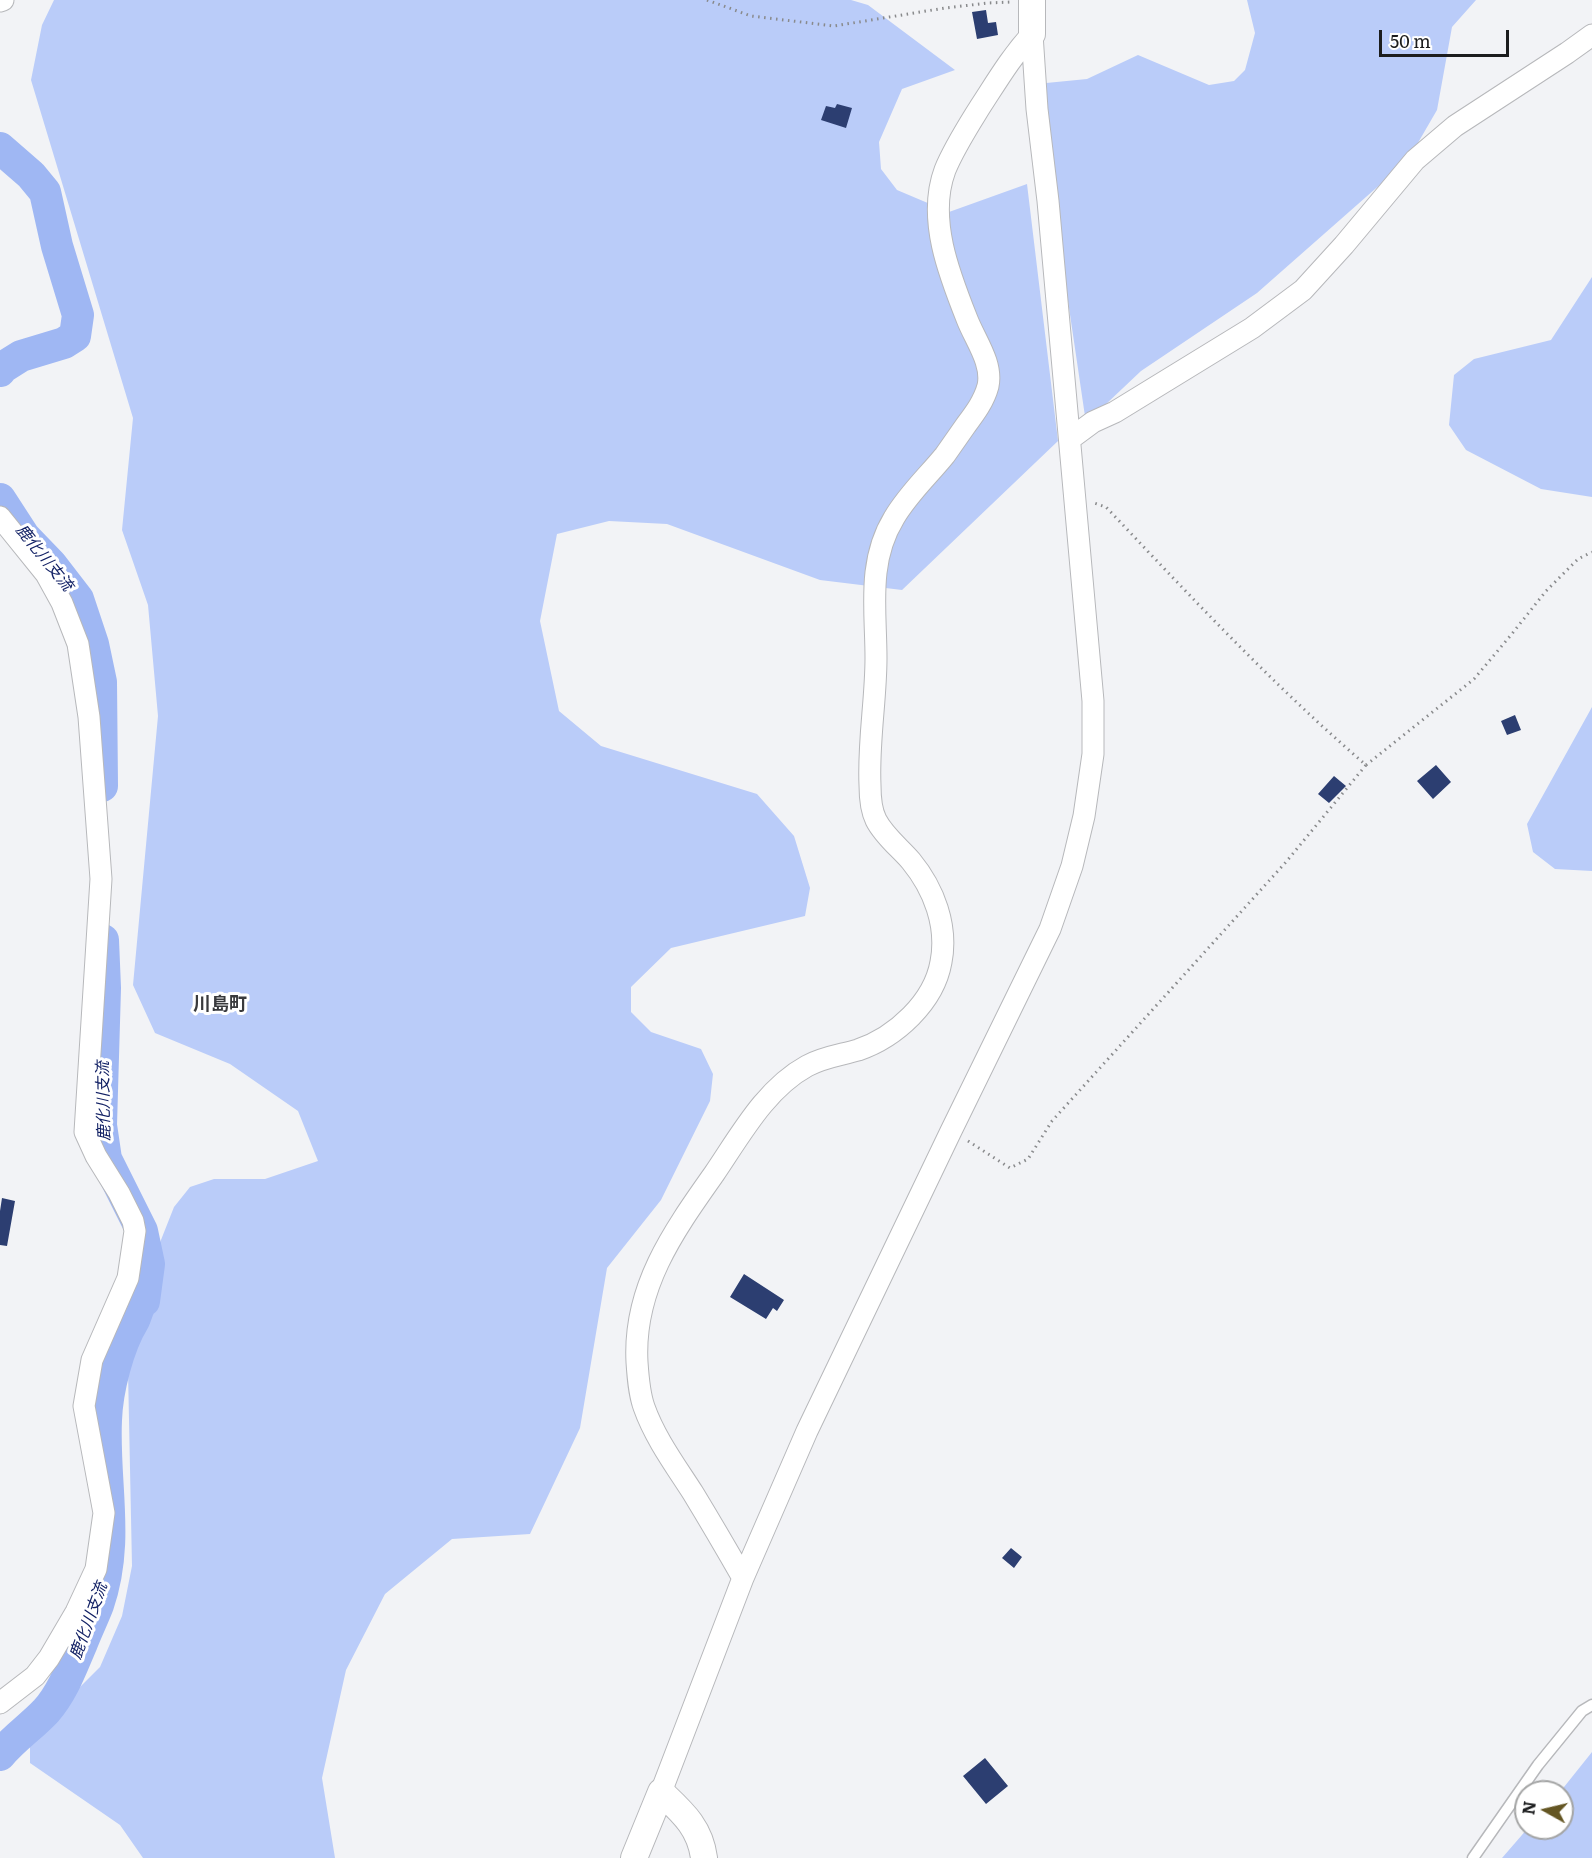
<!DOCTYPE html>
<meta charset="utf-8">
<style>
body{margin:0}
#map{position:relative;width:1592px;height:1858px;overflow:hidden;background:#f2f3f6;font-family:Literata,serif}
canvas{display:block}
.north{position:absolute;left:1514px;top:1780px;width:60px;height:60px;box-sizing:border-box;background:#fff;border:2px solid #a4a5a5;border-radius:50%;rotate:278deg;font-size:16px;font-weight:700;line-height:24px;text-align:center;color:#1c1d1e}
.north::after{content:'';display:block;margin:auto;width:21px;height:27px;background:#645623;clip-path:polygon(50% 0,100% 100%,50% 72%,0 100%)}
.scale{position:absolute;left:1379px;top:30px;width:130px;height:27px;box-sizing:border-box;border:3px solid #1c1d1e;border-top:0;padding-left:8px;font-size:18px;line-height:21px;white-space:nowrap;color:#1c1d1e;-webkit-text-stroke:4px #fff;paint-order:stroke}
</style>
<div id="map">
<canvas width="1592" height="1858"></canvas>
<div class="north">N</div>
<div class="scale">50 m</div>
</div>
<script>
const g = document.querySelector('canvas').getContext('2d');
g.lineJoin = 'round';
function fill(path, color) { g.fillStyle = color; g.fill(path, 'evenodd'); }
function trace(path, color, width, dash) { g.strokeStyle = color; g.lineWidth = width; g.lineCap = dash ? 'butt' : 'round'; g.setLineDash(dash || []); g.stroke(path); }
function write(font, color, halo, rows, align = 'center') {
  g.font = font + ' Literata,"Noto Sans JP",serif'; g.lineWidth = 6; g.setLineDash([]); g.textBaseline = 'middle'; g.strokeStyle = halo; g.fillStyle = color; for (const [text, x, y, turn = 0] of rows) {
    g.save(); g.translate(x, y); g.rotate((+turn || 0) * Math.PI / 180); g.textAlign = isNaN(turn) ? turn : align; if (halo) g.strokeText(text, 0, 0); g.fillText(text, 0, 0); g.restore();
  }
}
fill(new Path2D(`
 M54,0H851L868,5L955,70L902,89L879,142L881,169L897,190L949,212L1027,184L1058,441L902,590L820,580L667,524L609,521L557,534L540,621L559,711L601,746L757,794L794,836L810,888L805,916L671,948L631,987V1012L651,1032L701,1049L713,1074L710,1101L661,1200L607,1268L580,1428L530,1534L452,1539L385,1594L346,1670L322,1778L335,1858H143L120,1825L30,1763V1737L100,1667L122,1616L132,1566L128,1371L144,1283L174,1207L190,1187L214,1179H265L318,1161L298,1111L230,1064L155,1033L133,985L158,716L148,605L122,530L133,418L31,80L42,25Z
 M1247,0H1476L1452,27L1437,110L1408,160L1257,293L1141,371L1086,423L1036,84L1087,79L1138,55L1209,85L1234,81L1245,70L1255,33Z
 M1592,277V497L1541,489L1466,450L1449,425L1454,375L1474,359L1551,340Z
 M1592,707V871L1555,869L1533,852L1527,824Z
 M1592,1752V1858H1502L1528,1828H1562V1792H1560Z`), '#baccf9');
trace(new Path2D(`
 M0,148L31,175L45,192L57,246L78,315L75,336L64,343L21,356L2,368L0,371
 M0,499L24,536L51,564L78,599L93,644L101,682L102,786
 M0,1755C13,1739 31,1727 46,1711C63,1692 72,1666 82,1643C87,1630 93,1618 98,1605C120,1541 103,1484 106,1420C107,1390 118,1346 134,1320C137,1314 138,1305 144,1301L149,1264L142,1231L106,1159L101,1125L105,988L103,940`), '#9fb7f3', 32);
fill(new Path2D(`
 M986,10L988,23L996,22L998,35L977,39L972,12Z
 M837,104L852,108L846,128L821,120L826,106L835,108Z
 M1515,715L1521,730L1507,735L1501,721Z
 M1436,765L1451,782L1433,799L1417,781Z
 M1334,776L1346,786L1329,803L1318,794Z
 M2,1198L15,1201L7,1246L0,1245V1211Z
 M744,1274L784,1300L777,1311L773,1308L766,1319L730,1297Z
 M1011,1548L1022,1557L1014,1568L1002,1558Z
 M985,1758L1008,1786L986,1804L963,1776Z`), '#2c3e71');
const service = new Path2D(`
 M1473,1858L1538,1765L1582,1711L1592,1705`);
const minor = new Path2D(`
 M0,1L3,0
 M1070,439L1093,422L1115,412L1252,328L1303,290L1344,245L1415,160L1455,126L1567,53L1592,35
 M0,517L46,574L62,603L78,644L89,717L101,879L85,1132L96,1156L119,1193L133,1221L135,1231L128,1278L92,1360L84,1406L104,1513L96,1569L76,1612L49,1658L35,1676L0,1703
 M743,1578C727,1550 710,1521 693,1493C675,1465 655,1438 644,1407C639,1393 638,1377 637,1362C633,1288 673,1232 714,1174C740,1136 765,1089 807,1066C823,1057 841,1055 858,1050C896,1037 934,1002 941,962C948,926 934,889 911,861C900,848 884,836 876,820C871,810 870,796 870,785C868,742 876,700 876,658C876,610 867,562 894,518C908,494 928,476 945,455C952,445 959,435 966,425C975,413 984,401 988,386C993,363 975,340 967,319C949,274 927,218 945,170C954,148 967,128 980,107C997,81 1011,57 1032,34
 M661,1792L743,1578L807,1431L951,1131L1050,929L1072,866L1084,816L1093,754V701L1048,201L1037,109L1032,34`);
const tertiary = new Path2D(`
 M1032,34V0
 M634,1858L661,1792C682,1812 700,1827 704,1858`);
trace(service, '#b7b8bb', 13);
trace(minor, '#b7b8bb', 23);
trace(tertiary, '#b7b8bb', 28);
trace(new Path2D(`
 M707,0L751,16L834,26L945,8L988,3L1012,2
 M1366,765L1474,679L1511,635L1546,591L1578,559L1592,552
 M968,1141L1010,1168L1028,1159L1052,1121L1286,862L1366,765C1274,686 1190,596 1106,507L1094,503`), '#898a8c', 3, [1.5, 4.5]);
trace(service, '#fff', 10);
trace(minor, '#fff', 21);
trace(tertiary, '#fff', 26);
write('italic 16px', '#122165', '#fff', [
 ["鹿化川支流",44,558,51],
 ["鹿化川支流",104,1101,-91],
 ["鹿化川支流",89,1621,-70]
]);
write('bold 18px', '#393a3d', '#fff', [
 ["川島町",220,1005]
]);
</script>
